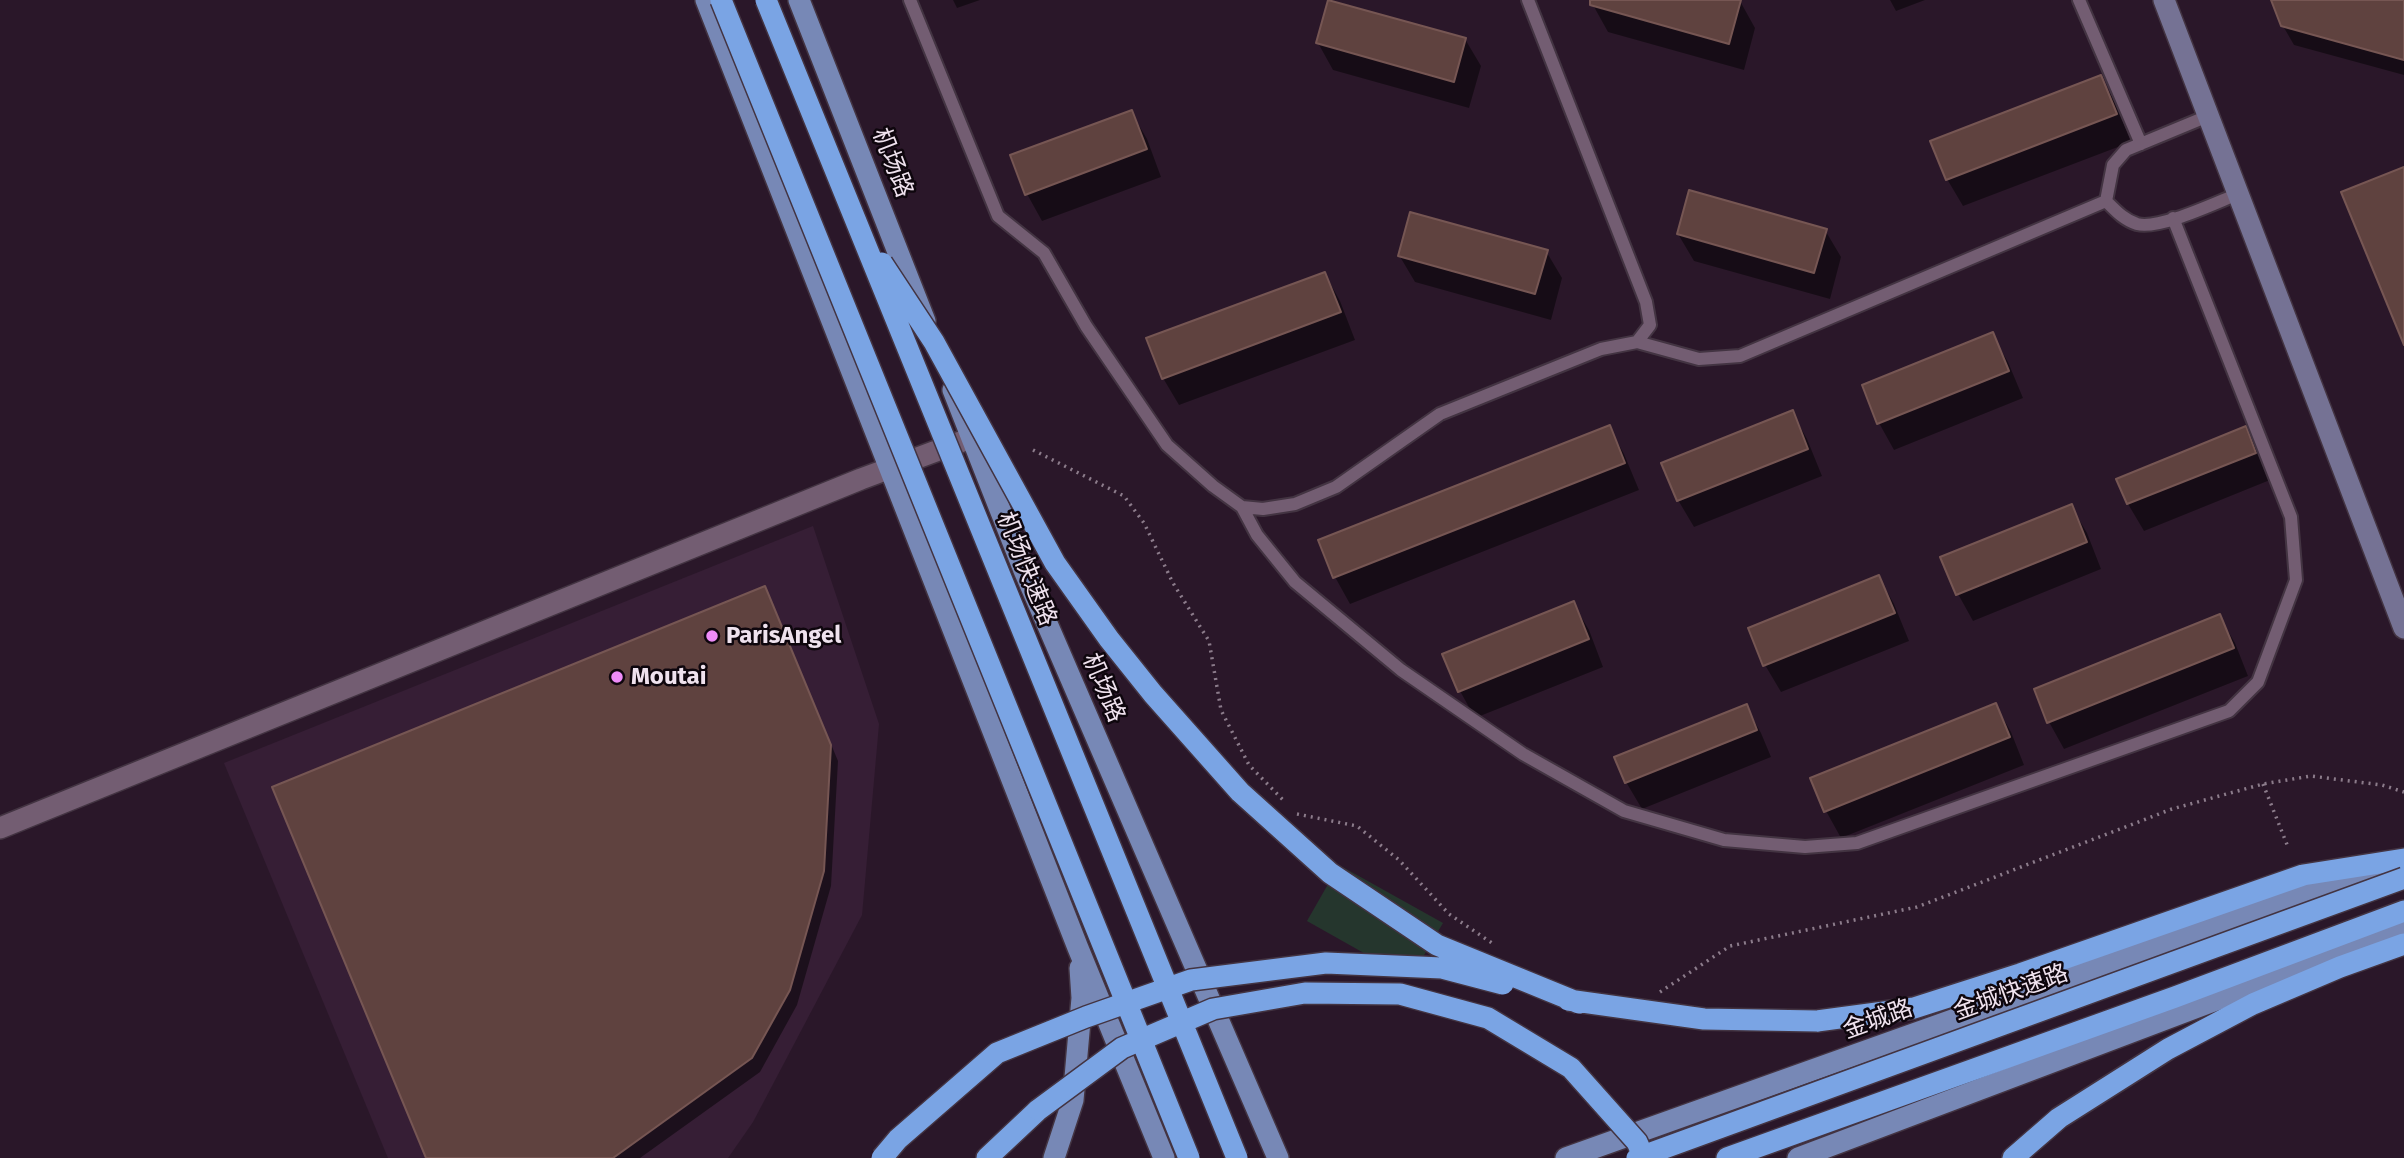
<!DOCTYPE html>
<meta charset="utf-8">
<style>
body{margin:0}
canvas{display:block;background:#2a1729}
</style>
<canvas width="2404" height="1158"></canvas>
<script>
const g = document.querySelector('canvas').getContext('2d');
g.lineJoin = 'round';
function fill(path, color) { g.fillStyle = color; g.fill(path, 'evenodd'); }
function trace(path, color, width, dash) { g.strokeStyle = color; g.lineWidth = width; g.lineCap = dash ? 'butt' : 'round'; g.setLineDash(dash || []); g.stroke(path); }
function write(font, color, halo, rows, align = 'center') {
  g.font = font + ' "Fira Sans","Noto Sans SC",sans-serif'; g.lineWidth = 5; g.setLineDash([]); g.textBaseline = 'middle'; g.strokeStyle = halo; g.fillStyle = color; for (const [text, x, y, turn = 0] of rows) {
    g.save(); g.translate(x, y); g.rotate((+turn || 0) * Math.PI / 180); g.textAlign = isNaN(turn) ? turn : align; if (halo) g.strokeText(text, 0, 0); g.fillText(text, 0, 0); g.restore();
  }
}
fill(new Path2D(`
 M813,526L879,724L862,915L753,1122L728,1158H388L224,763Z`), '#361e35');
fill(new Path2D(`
 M1339,865L1443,923L1410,979L1307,921Z`), '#25362d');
fill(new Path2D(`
 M953,0H980L957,8Z
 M1594,0L1740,1L1755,28L1744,70L1608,32L1593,5Z
 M1890,0H1925L1896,11Z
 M2273,0H2396L2404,2V75L2294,45L2283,26Z
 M1465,39L1481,66L1469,108L1333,70L1318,43Z
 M2101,77L2116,104L2131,142L1963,206L1947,179Z
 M1131,112L1147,139L1161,177L1042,221L1027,194Z
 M1825,230L1841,257L1830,299L1694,261L1678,234Z
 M1546,251L1562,278L1551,320L1415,282L1399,255Z
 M1325,274L1340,301L1355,340L1179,405L1163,378Z
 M1992,335L2008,362L2023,398L1894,450L1879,423Z
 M1792,412L1807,439L1822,476L1694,527L1678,500Z
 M1609,427L1624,454L1639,490L1350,604L1335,577Z
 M2245,429L2261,456L2270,480L2144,531L2128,504L2119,480Z
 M2071,506L2087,533L2101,569L1973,621L1958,594Z
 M1879,577L1894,604L1909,641L1781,692L1765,665L1750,629Z
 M764,588L772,602L838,761L831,886L797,1005L760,1072L640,1158H428Z
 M1573,603L1589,630L1603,667L1475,718L1460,691Z
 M2219,616L2235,643L2248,676L2064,749L2049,722Z
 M1746,706L1761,733L1771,757L1642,809L1626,782Z
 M1996,706L2011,732L2024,765L1841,838L1826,811L1813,779Z`), '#0007');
const building = new Path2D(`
 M1328,0L1466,38L1454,82L1316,43Z
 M1590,0H1741L1729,44L1590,5Z
 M2271,0H2404V60L2281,26Z
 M2101,75L2117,114L1946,180L1930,141Z
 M1132,110L1147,149L1025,195L1010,155Z
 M2404,167V345L2341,192Z
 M1689,190L1827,229L1814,273L1677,234Z
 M1410,212L1548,250L1535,294L1398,256Z
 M1325,272L1341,312L1162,379L1146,338Z
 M1993,332L2009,371L1877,424L1862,385Z
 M1793,410L1808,449L1677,501L1661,463Z
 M1610,425L1625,463L1333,578L1318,540Z
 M2246,426L2256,453L2127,504L2116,479Z
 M2072,504L2087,542L1956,595L1940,557Z
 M1879,575L1895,613L1763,666L1748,628Z
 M765,586L831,745L824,871L790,990L752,1058L613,1158H426L272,787Z
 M1574,601L1589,639L1458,692L1442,654Z
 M2220,614L2234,648L2047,723L2034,689Z
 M1996,703L2010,737L1824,812L1810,778Z
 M1747,704L1757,730L1625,783L1614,757Z`);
fill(building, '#5f423f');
trace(building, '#765653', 2);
const lane = new Path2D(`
 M910,0L998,216L1044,253L1086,326L1167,445L1213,486L1242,507L1263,509L1295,504L1336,487L1440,414L1601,349L1637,342L1699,359L1740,356L2106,201
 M1528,0L1646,302L1650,325L1637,342
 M2079,0L2141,144
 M2208,116L2126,150L2113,165L2106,201C2116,211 2124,220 2137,224C2159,230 2215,203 2238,194
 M1242,507L1257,535L1295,582L1401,670L1523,754L1624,811L1724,840L1805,847L1857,843L2229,711L2258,682L2296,580L2291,517L2173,218`);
const street = new Path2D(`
 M0,828L861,479L971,438`);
const secondary = new Path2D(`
 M2164,0L2404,628`);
const primary = new Path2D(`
 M706,0L1078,948L1164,1158
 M799,0L925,321
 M953,390L1023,568L1278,1158
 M1054,1158L1073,1100L1082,998L1080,968
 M1566,1158L2376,869
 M1798,1158L2404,929`);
const highway = new Path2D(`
 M1817,1021L1914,1008L2020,974L2303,875L2404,859
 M987,1158L1038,1110
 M1727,1158L2175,997L2404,911
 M2013,1158L2059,1118L2168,1049L2253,1004L2340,967L2404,944`);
trace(lane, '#433442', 16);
trace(street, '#433442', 24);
trace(secondary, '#433442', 24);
trace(primary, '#433442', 24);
trace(highway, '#433442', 24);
trace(new Path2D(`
 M1033,450L1124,496L1144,523L1173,583L1209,641L1221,710L1249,765L1284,801
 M2263,784L2288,847
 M1297,814L1357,826L1399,860L1449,914L1492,943
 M1660,992L1730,946L1917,907L2172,809L2263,784L2311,776L2382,785L2404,792`), '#8c7c8b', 3.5, [2, 5]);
trace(lane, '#735d72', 12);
trace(street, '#735d72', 21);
trace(secondary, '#757294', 21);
trace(primary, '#7788b6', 21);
trace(highway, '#7aa4e4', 21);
const highwayBridge = new Path2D(`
 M721,0L1189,1158
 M766,0L1237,1158
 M882,263L934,342L1055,563L1109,639L1153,694L1240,792L1330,873L1437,945L1579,1003
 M1568,1000L1704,1019L1817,1021
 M1038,1110L1122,1048L1213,1009L1305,993L1400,994L1488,1018L1571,1068L1637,1142L1644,1158
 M882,1158L898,1139L997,1053L1086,1017L1191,980L1326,963L1442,968L1503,984
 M1637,1158L2404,878`);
trace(highwayBridge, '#433442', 24, []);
trace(highwayBridge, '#7aa4e4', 21);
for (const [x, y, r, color] of [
 [712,636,7,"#ee8cf8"],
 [617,677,7,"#ee8cf8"]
]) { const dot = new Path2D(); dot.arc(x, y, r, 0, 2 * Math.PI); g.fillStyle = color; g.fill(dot); trace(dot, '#0e060d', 2.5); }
write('24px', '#efe2ee', '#0e060d', [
 ["机场路",892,163,69],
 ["机场快速路",1026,569,68],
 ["机场路",1103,688,67],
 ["金城快速路",2011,993,-20],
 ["金城路",1878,1020,-20]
]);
write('bold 24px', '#efe2ee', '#0e060d', [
 ["ParisAngel",726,636],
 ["Moutai",631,677]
], 'left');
</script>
